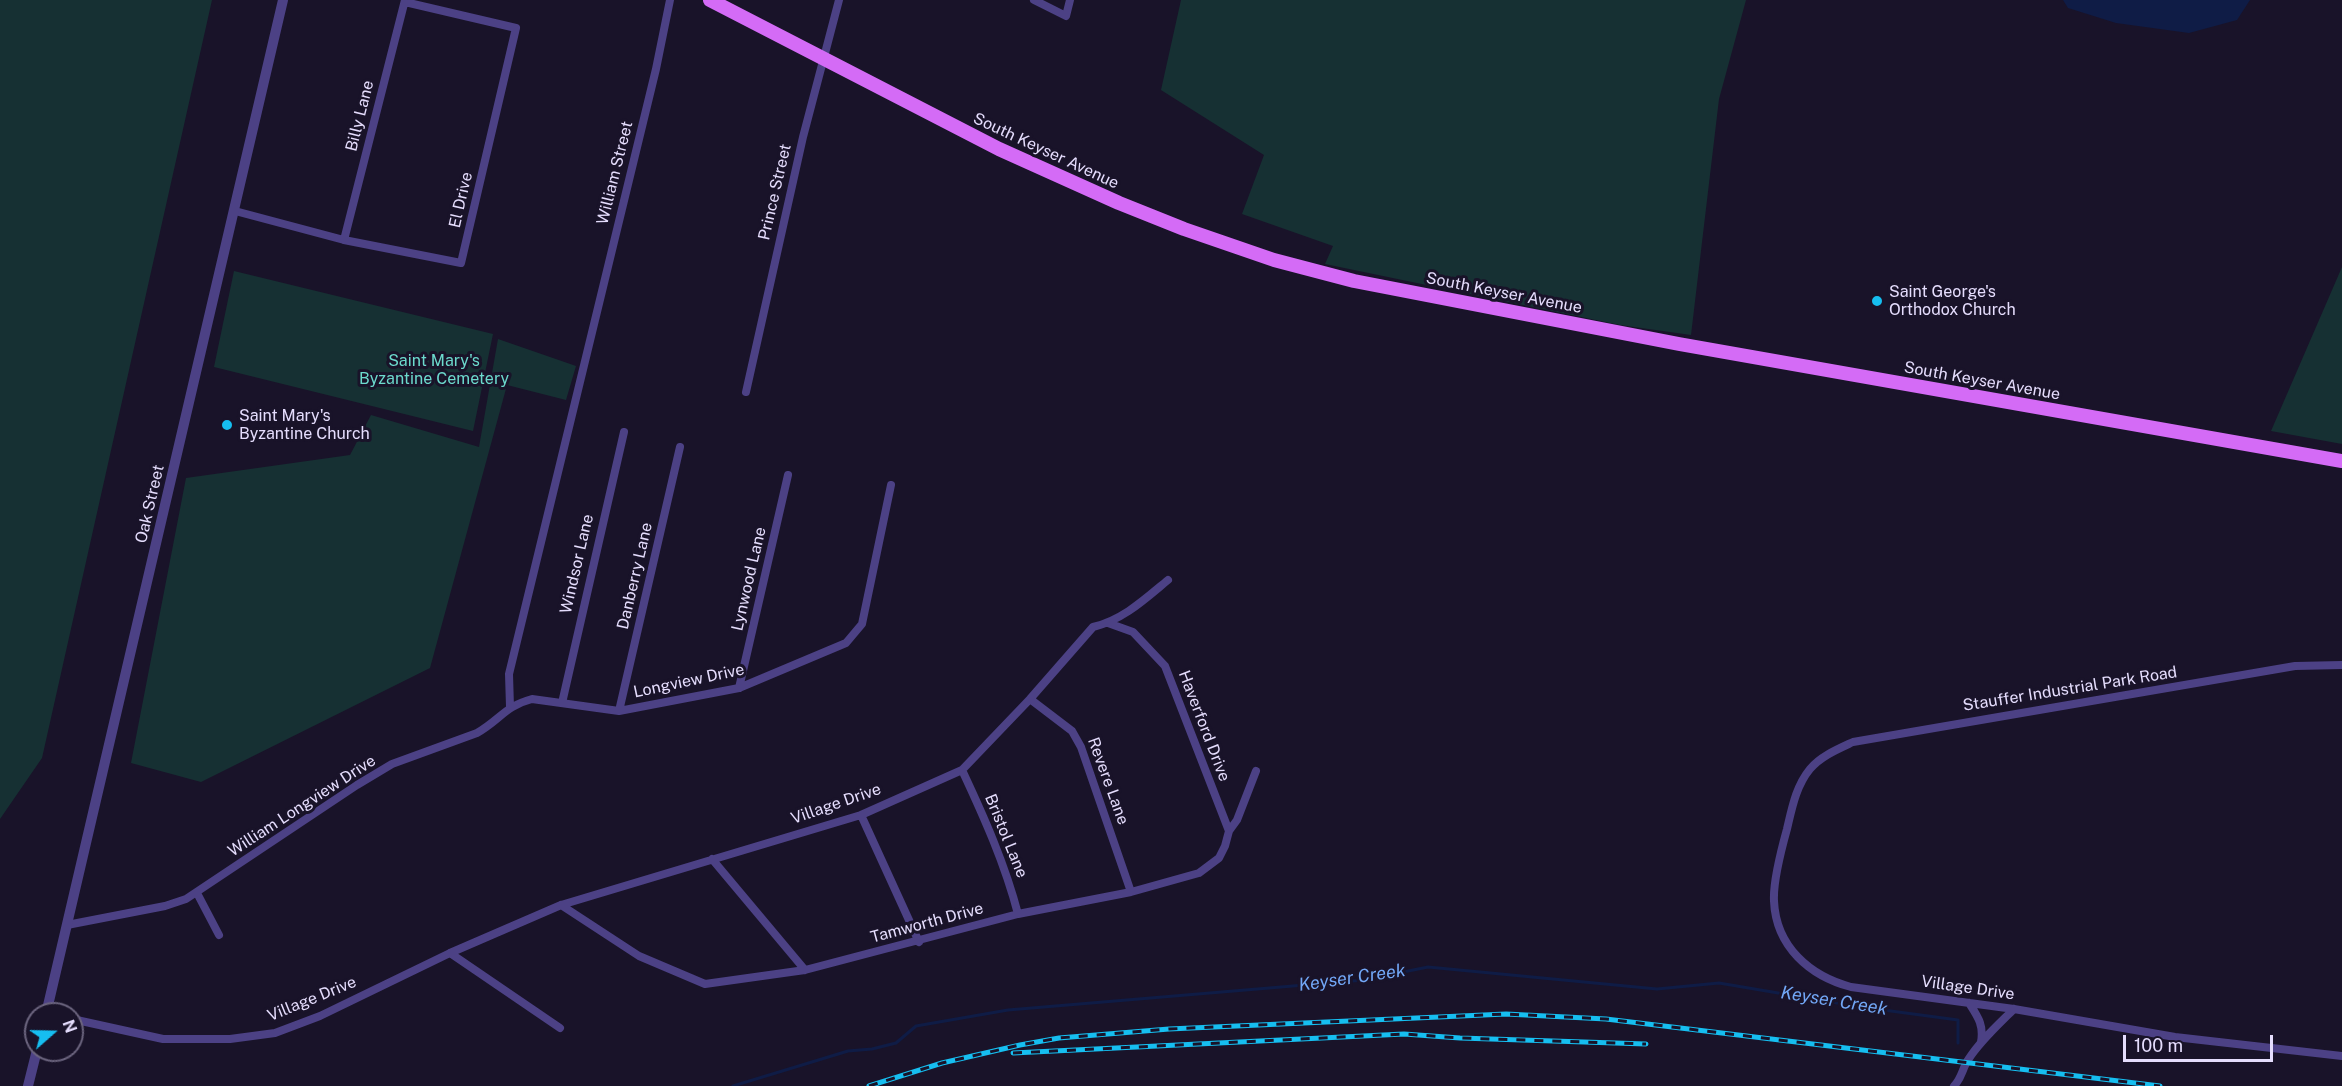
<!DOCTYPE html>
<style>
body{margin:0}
#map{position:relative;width:2342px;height:1086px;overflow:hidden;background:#191329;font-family:"Public Sans",sans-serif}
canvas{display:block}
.north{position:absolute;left:24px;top:1002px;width:60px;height:60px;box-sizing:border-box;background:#191329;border:2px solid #6b647e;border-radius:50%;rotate:70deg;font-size:16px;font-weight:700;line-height:24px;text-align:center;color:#e5ddfd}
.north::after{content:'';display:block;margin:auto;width:21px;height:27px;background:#16bef0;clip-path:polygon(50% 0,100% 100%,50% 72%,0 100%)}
.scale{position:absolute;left:2123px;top:1035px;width:150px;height:27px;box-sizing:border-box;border:3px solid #e5ddfd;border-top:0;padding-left:8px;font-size:18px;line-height:21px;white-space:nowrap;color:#e5ddfd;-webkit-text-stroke:4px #191329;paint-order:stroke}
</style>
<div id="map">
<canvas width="2342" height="1086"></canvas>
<div class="north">N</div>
<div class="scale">100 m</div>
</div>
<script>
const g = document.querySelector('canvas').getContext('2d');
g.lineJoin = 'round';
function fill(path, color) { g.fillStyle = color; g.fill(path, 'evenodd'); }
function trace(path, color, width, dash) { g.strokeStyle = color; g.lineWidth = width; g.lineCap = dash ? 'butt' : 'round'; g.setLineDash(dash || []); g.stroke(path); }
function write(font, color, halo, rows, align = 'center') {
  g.font = font + ' "Public Sans",sans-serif'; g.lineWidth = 6; g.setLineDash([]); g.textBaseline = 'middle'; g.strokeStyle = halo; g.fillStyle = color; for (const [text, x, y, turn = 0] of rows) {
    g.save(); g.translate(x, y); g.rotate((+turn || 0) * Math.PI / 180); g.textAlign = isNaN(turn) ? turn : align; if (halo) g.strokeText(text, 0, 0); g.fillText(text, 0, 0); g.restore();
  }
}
fill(new Path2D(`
 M0,0H212L42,758L0,819Z
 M1181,0H1746L1719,99L1691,335L1620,325L1325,264L1333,246L1242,214L1264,155L1161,90Z
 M2342,267V444L2271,431Z
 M234,271L493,334L473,431L214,367Z
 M498,339L576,366L566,400L507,385L430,668L201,782L131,763L186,478L350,455L371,415L479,447Z`), '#163033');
fill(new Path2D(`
 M2063,0H2250L2237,20L2189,33L2116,23L2068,8Z`), '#0f1c46');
trace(new Path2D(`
 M733,1086L848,1051L872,1049L896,1043L916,1026L1008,1010L1364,980L1428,967L1657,989L1719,983L1861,1007L1958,1020V1043`), '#0f1c46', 3);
trace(new Path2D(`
 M1034,0L1066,16L1070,0
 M235,211L344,240L461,263L516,28L405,2
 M344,240L405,0
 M746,392L803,137L839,0
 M1108,623L1133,632L1165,666L1229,831
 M2342,665L2295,666L1853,742C1838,749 1821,756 1810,769C1796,786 1792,808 1787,829C1782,847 1773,883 1774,901C1776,947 1810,976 1851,987L2014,1009L2175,1037L2342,1056
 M739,688L788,475
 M1030,699L1072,731L1081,747L1131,892
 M562,703L624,432
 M510,707L509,674L656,69L670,0
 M619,711L680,447
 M962,770C984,817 1005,864 1018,914
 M861,815L919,942
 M712,859L805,970
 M197,893L219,935
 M561,905L639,956L705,984L805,970L1018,914L1131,892L1199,873L1219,858L1225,846L1229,831L1237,820L1256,771
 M67,925L165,906L186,899L357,785L392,764L477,733C500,720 505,706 532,699L619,711L739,688L846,643L862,624L891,485
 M450,953L560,1028
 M1969,1003C1978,1017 1984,1025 1981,1042
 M72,1019L163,1039H230L275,1033L320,1016L450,953L561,905L861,815L962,770L1030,699L1093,627C1123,620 1145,599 1168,580
 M1954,1086C1962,1078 1962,1069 1968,1060C1980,1041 1998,1025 2014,1009`), '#4c4185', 8);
trace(new Path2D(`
 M46,1014L283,0
 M28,1086L37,1050`), '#4c4185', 10);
trace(new Path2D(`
 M710,0L999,149L1119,203L1184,229L1274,260L1354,281L1679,344L2342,461`), '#d46bf6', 14);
const rail = new Path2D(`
 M1013,1053L1404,1034L1460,1038L1646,1044
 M869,1086L942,1063L1020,1045L1059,1038L1169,1029L1506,1014L1606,1019L2160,1086`);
trace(rail, '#16bef0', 5);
trace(rail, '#191329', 3, [9]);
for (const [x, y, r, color] of [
 [1877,301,6,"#16bef0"],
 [227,425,6,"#16bef0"]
]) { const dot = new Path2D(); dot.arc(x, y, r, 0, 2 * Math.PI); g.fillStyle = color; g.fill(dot); trace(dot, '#191329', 2); }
write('16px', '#e5ddfd', '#191329', [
 ["Billy Lane",360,116,-76],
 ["South Keyser Avenue",1046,151,25],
 ["William Street",615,173,-76],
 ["Prince Street",775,192,-77],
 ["El Drive",461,200,-77],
 ["South Keyser Avenue",1504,293,11],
 ["South Keyser Avenue",1982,381,10],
 ["Oak Street",150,504,-77],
 ["Windsor Lane",577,564,-77],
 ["Danberry Lane",635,576,-77],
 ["Lynwood Lane",749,579,-77],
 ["Longview Drive",689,681,-12],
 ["Stauffer Industrial Park Road",2070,689,-9],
 ["Haverford Drive",1204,726,69],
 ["Revere Lane",1108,781,70],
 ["Village Drive",836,804,-19],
 ["William Longview Drive",302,806,-33],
 ["Bristol Lane",1006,836,68],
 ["Tamworth Drive",927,923,-15],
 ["Village Drive",1968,988,8],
 ["Village Drive",312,999,-22]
]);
write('16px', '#e5ddfd', '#191329', [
 ["Saint George's",1889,292],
 ["Orthodox Church",1889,310],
 ["Saint Mary's",239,416],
 ["Byzantine Church",239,434]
], 'left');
write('16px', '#6cdacd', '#191329', [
 ["Saint Mary's",434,361],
 ["Byzantine Cemetery",434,379]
]);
write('italic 18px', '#72a7f6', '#191329', [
 ["Keyser Creek",1352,978,-8],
 ["Keyser Creek",1834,1001,9]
]);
</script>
